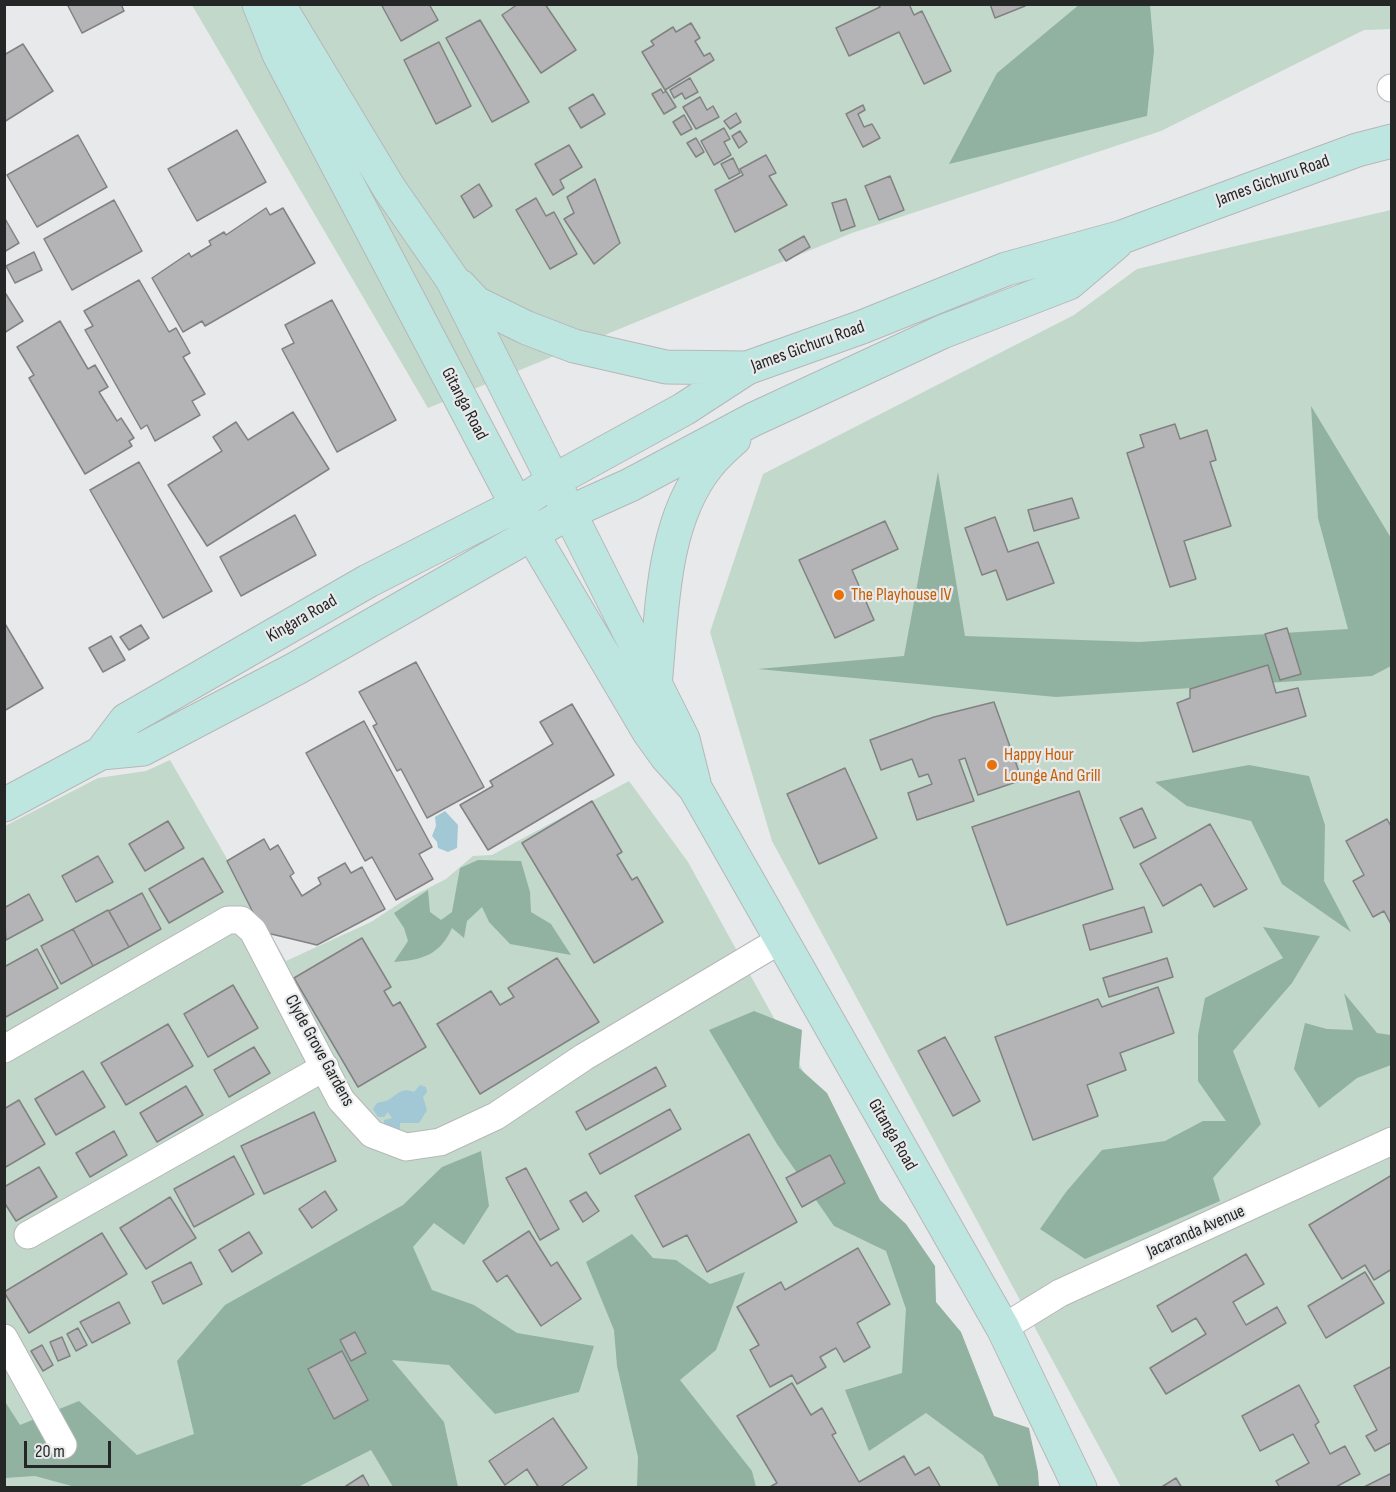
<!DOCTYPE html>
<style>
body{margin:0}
#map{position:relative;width:1396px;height:1492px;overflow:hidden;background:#e8e9ea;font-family:"Sofia Sans Condensed",sans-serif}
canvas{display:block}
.frame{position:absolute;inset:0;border:6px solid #252626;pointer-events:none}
.scale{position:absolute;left:24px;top:1441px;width:87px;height:27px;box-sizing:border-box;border:3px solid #252626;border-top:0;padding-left:8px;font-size:18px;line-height:21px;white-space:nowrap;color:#252626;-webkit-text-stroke:4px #e8e9ea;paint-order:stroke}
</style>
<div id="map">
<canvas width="1396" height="1492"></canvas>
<div class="frame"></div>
<div class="scale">20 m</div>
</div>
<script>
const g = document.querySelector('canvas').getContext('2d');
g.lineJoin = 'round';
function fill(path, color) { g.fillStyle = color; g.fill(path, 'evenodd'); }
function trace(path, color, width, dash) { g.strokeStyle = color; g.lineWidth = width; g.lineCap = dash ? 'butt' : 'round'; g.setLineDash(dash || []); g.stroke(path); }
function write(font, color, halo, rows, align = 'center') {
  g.font = font + ' "Sofia Sans Condensed",sans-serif'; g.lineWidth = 4.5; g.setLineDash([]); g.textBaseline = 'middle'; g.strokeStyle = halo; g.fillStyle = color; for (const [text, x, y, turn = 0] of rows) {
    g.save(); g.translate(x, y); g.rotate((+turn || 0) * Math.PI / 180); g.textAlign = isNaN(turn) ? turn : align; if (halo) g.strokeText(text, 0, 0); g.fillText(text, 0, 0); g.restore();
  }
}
fill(new Path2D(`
 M1391,4L1392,29L1364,30L1161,131L852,233L428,408L192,5Z
 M1391,210V1487H1121L772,841L710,632L763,474L1074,315L1137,269Z
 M170,760L286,961L371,922L403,901L446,879L473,856L492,855L629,781L688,862L1032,1487L5,1488V826L98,778L146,771Z`), '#c1d8cb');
fill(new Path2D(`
 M1080,4L1150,5L1154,51L1147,116L949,164L997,73Z
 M1311,406L1391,538V666L1372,676L1056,697L758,669L904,656L938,472L965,636L1139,642L1348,629L1318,518Z
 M1249,765L1309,776L1325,825L1324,881L1351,932L1282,884L1251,821L1187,806L1155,782Z
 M478,860L521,861L530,892L531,912L551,924L571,955L510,944L489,922L482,907L467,921L464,938L452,928C440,955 422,960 394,962L408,941L404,928L394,913L428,890L430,912L441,920L452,912L460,868Z
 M1263,927L1320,936L1292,983L1233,1051L1261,1124L1213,1178L1220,1201L1085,1259L1040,1229L1066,1192L1102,1150L1165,1141L1203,1121H1226L1198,1081V1035L1205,998L1283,958Z
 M1344,993L1377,1033L1391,1035V1065L1357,1078L1319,1108L1294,1069L1305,1023L1327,1029L1353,1030Z
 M754,1011L802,1030L799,1068L827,1093L880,1200L906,1224L935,1266L936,1302L961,1332L994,1416L1029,1428L1038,1472L1039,1487H999L983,1455L926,1413L869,1451L845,1390L902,1373L906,1309L886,1251L834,1226L777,1144L709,1030Z
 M481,1151L489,1206L464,1245L434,1223L413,1247L432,1290L474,1305L517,1333L594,1346L579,1392L495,1414L449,1365L392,1360L444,1422L458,1487H393L371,1450L298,1487L79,1488L35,1476L5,1478L4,1400L20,1425L79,1401L137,1455L194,1434L177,1361L225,1305L403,1205L442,1167Z
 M632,1234L653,1258L676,1260L710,1284L745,1272L716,1350L680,1380L752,1471L756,1487H637L638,1457L617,1366L614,1330L586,1262Z`), '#91b2a0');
fill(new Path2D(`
 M445,811L458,825L457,848L448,852L438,848L437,842L432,836L436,826L435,817Z
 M420,1085L426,1087L427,1092L423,1097L427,1110L419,1123H400V1129L396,1133L384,1125V1120L392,1118L388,1112L384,1117H378L373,1109L377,1103C379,1102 383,1102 386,1101C397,1096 400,1086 414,1092Z`), '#a1c8d4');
const building = new Path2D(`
 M67,4H121L124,11L82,33Z
 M381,4H429L438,20L401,41Z
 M518,4H545L576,50L541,73L502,15Z
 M878,4H909L914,15L922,11L951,71L924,84L899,32L849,56L836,28L880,7Z
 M990,4H1024L1025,6L995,18Z
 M480,20L529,102L492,122L446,38Z
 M691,23L700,38L695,41L704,56L710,53L714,60L665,90L642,52L654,45L651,41L673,27L676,32Z
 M439,42L471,106L436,124L404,60Z
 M23,44L53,91L4,122V55Z
 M690,78L698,92L685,99L682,93L674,98L670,90Z
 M661,89L663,93L666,91L676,107L664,114L652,94Z
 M593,94L605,114L581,128L569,108Z
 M700,97L707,110L713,106L719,117L696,129L683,107Z
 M863,105L865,110L858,114L864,127L872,124L880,138L863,147L846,114Z
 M736,113L741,122L730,129L724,121Z
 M684,115L692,129L681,135L673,122Z
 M724,128L730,139L724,142L731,155L714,165L701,141Z
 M237,130L266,182L197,221L168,169Z
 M740,131L747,142L739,148L732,136Z
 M78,135L107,187L37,227L7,175Z
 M696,138L704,152L696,157L687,143Z
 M569,145L582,167L560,180L564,188L553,195L535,164Z
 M766,155L776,173L769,176L787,205L735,232L715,190L743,175L740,169Z
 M733,158L740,173L729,179L721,164Z
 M890,176L904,210L879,220L865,186Z
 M595,179L620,243L594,264L564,219L574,213L567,197Z
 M479,184L492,206L474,218L461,196Z
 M536,198L546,216L554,212L577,254L550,269L516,210Z
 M846,199L855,226L841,231L832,203Z
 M114,200L142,251L72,290L44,239Z
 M266,208L270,215L283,208L315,263L205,326L202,321L183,332L152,278L189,253L191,257L211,245L209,241L224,232L226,235Z
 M4,217L19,243L4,252Z
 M804,236L810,247L786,261L779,250Z
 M34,252L42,270L15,283L6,266Z
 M139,280L169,332L176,328L190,353L183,357L205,394L192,401L200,415L155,441L147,425L141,429L85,330L93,326L84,311Z
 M4,291L23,321L4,333Z
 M332,300L396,420L337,452L282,349L294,343L285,325Z
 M60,321L88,369L95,365L108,387L99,392L117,421L121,418L134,438L129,441L132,446L85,474L29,378L34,375L17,347Z
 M293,412L329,469L207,546L168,485L222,451L213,437L236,422L248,440Z
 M1175,424L1180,439L1207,430L1216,460L1210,462L1231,526L1184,541L1196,579L1170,587L1127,453L1144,447L1140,435Z
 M139,462L212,591L163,618L90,490Z
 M1072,498L1079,518L1034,531L1028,510Z
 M295,515L316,555L241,596L220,557Z
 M995,517L1008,552L1038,542L1054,583L1007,600L996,570L982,575L965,528Z
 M885,521L898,549L852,570L874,620L835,638L799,560Z
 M4,622L43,688L4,711Z
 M141,625L149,638L129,650L120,637Z
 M1287,628L1301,674L1280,680L1265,634Z
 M111,636L125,660L103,672L89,648Z
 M416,662L484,787L427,818L401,769L397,771L373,726L377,724L359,692Z
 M1268,665L1276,693L1298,688L1306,716L1193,752L1177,703L1190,698V689Z
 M994,702L1022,780L978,795L965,758L959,760L974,801L917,820L908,793L932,784L928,774L919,777L912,759L881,770L870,740L934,717Z
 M572,704L614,775L488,850L460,805L493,786L490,781L553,744L540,722Z
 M364,721L432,847L419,854L433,879L396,900L372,857L365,861L306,753Z
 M845,768L877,838L819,864L787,794Z
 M1079,791L1113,889L1007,925L972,827Z
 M592,801L622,852L617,855L632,880L637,877L663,922L594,963L522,843Z
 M1142,808L1156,838L1134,848L1120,818Z
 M1387,819L1392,828V926L1384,911L1373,917L1353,881L1364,875L1346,841Z
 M168,821L184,848L145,871L129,844Z
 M1210,824L1247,889L1214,907L1201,884L1163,906L1140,864Z
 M264,839L270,850L278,845L294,873L290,876L302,896L321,884L318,878L345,863L351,873L362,867L385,909L317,945L263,932L227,861Z
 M98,856L113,882L76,902L62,876Z
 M203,858L223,892L169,923L149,889Z
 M142,893L161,929L129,947L109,911Z
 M29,894L43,920L6,940L4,908Z
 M1144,907L1152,932L1090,950L1083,925Z
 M108,910L129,947L93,966L73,929Z
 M73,929L93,966L61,984L41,946Z
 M362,938L391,987L384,991L393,1006L400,1002L426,1047L358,1087L294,978Z
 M37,949L58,988L4,1018V967Z
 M557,958L599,1022L480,1094L437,1024L491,991L500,1005L514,997L508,988Z
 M1167,958L1173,977L1109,997L1103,978Z
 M233,985L258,1028L208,1057L184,1014Z
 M1158,987L1174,1033L1120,1053L1126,1070L1087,1085L1098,1116L1033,1140L995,1037L1098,999L1102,1007Z
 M168,1024L193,1066L126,1105L101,1063Z
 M945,1037L980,1101L953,1116L918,1051Z
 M254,1047L270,1073L229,1097L214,1070Z
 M656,1067L666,1086L586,1130L576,1112Z
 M83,1071L105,1107L56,1135L35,1099Z
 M186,1086L203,1115L157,1142L140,1113Z
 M19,1100L45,1144L4,1168V1109Z
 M670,1109L681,1129L600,1174L589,1154Z
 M314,1112L336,1161L264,1194L241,1146Z
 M114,1131L127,1155L90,1177L76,1153Z
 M749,1134L797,1222L707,1272L687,1235L663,1247L635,1196Z
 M830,1155L845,1183L802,1207L786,1178Z
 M234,1156L254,1194L194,1227L174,1189Z
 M39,1167L57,1197L16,1221L4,1202V1187Z
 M526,1168L559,1229L540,1240L506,1178Z
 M1392,1175V1269L1374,1280L1365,1265L1342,1279L1309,1225Z
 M325,1191L337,1210L312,1228L299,1209Z
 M586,1192L599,1211L583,1222L570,1201Z
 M170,1197L196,1238L146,1269L120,1228Z
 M529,1231L551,1266L557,1262L581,1299L541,1326L507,1275L497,1282L483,1261Z
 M249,1232L262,1253L232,1272L219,1250Z
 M102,1233L127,1274L29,1333L4,1292Z
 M858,1248L890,1304L857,1323L870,1347L844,1362L836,1348L820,1357L826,1367L797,1384L792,1375L770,1387L750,1350L759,1345L737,1307L781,1282L785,1290Z
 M1246,1254L1264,1284L1233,1302L1246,1325L1277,1307L1286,1323L1166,1394L1150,1368L1206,1334L1196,1318L1172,1332L1157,1306Z
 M191,1262L202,1284L163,1304L152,1282Z
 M1365,1272L1384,1303L1326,1338L1308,1306Z
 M119,1302L130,1323L92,1343L80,1322Z
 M78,1328L87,1345L76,1351L67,1334Z
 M355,1332L366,1353L351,1361L340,1340Z
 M62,1337L70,1356L58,1361L50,1342Z
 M42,1345L53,1365L43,1371L31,1351Z
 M342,1351L368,1400L334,1419L308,1369Z
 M1392,1366V1442L1375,1451L1366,1436L1377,1430L1354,1386Z
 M792,1383L811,1415L822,1408L836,1433L832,1435L859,1482L904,1456L915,1475L929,1467L941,1488H768L777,1483L737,1416Z
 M1299,1385L1319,1422L1315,1425L1330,1454L1345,1446L1360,1474L1334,1488H1280L1276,1481L1309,1463L1293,1434L1260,1451L1242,1416Z
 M553,1418L587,1468L559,1488H539L527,1469L505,1485L489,1461Z
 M1392,1473V1488H1362Z
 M363,1475L370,1488H343Z
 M1176,1478L1182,1488H1160Z`);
fill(building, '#b4b4b6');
trace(building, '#828283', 1.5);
const minor = new Path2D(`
 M1391,88H1392
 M4,1049L228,920H241L253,931L341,1100L372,1134L406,1147L440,1142L496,1116L584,1057L782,939
 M28,1235L325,1067
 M1003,1328L1060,1293L1392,1141
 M4,1338L63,1445`);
const secondary = new Path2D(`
 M259,4L279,54L532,534L649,732L667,757L695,788L1003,1328L1080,1488
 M278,4L389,188L452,279L683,739L694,783
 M460,286L476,303L527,328L574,346L666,367L747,368
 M655,686C662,615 661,523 708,465C715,456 725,447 734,439
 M101,753L143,749L297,668L570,512L630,485L752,420L942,332L1069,283L1116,243
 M4,805L101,753L126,720L368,581L517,505L553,481L684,409L747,368L862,327L1006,269L1122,237L1357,150L1392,141`);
trace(minor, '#b6b7b8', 29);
trace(secondary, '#b6b7b8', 35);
trace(minor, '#fff', 27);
trace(secondary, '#bee6e0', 33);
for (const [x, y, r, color] of [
 [839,595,6,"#e8710a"],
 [992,765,6,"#e8710a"]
]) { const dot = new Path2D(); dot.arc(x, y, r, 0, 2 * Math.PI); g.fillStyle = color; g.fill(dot); trace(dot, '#e8e9ea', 2); }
write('18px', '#252626', '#e8e9ea', [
 ["James Gichuru Road",1273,181,-20],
 ["James Gichuru Road",808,347,-20],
 ["Gitanga Road",464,404,62],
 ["Kingara Road",302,619,-30],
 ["Clyde Grove Gardens",319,1051,61],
 ["Gitanga Road",892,1135,60],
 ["Jacaranda Avenue",1196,1232,-24]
]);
write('18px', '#c56008', '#e8e9ea', [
 ["The Playhouse IV",851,595],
 ["Happy Hour",1004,755],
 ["Lounge And Grill",1004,776]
], 'left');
</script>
